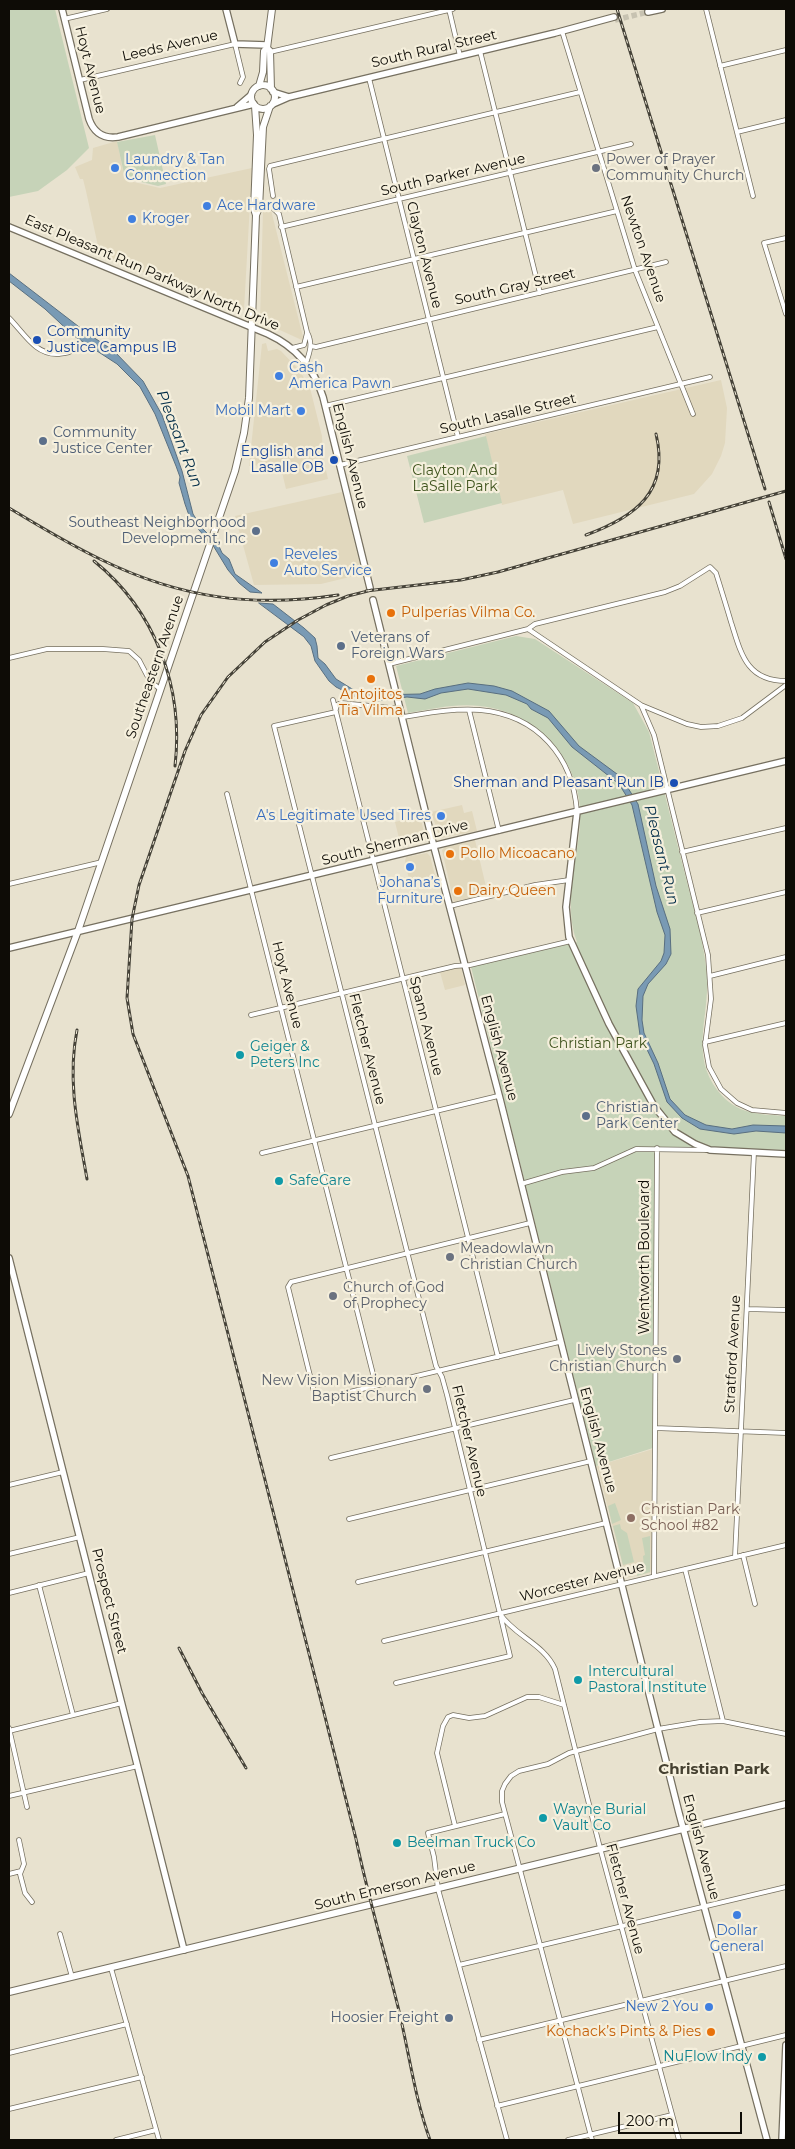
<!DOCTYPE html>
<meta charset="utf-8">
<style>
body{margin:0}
#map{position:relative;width:795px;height:2149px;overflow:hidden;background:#e8e2cf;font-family:Montserrat,sans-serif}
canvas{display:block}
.frame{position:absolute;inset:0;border:10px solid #0e0c06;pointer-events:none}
.scale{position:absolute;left:618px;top:2112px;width:124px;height:22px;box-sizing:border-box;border:2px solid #0e0c06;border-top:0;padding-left:6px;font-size:15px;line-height:18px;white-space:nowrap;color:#0e0c06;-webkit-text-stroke:4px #f5efdc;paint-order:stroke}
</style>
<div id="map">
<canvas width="795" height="2149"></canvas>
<div class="frame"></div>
<div class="scale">200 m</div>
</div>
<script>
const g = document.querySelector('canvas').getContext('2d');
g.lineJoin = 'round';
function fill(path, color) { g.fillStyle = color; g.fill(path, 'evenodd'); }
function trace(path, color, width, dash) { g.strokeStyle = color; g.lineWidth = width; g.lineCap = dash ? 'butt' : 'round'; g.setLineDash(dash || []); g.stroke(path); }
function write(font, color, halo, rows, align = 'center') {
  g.font = font + ' Montserrat,sans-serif'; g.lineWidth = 4.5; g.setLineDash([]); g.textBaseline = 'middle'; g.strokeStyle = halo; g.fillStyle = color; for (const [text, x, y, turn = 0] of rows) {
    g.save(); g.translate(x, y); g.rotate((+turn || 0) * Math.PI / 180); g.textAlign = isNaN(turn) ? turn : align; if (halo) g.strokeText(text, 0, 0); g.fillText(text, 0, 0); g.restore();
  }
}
fill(new Path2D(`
 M117,141L125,180L160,188L252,168L244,310L239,312L198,293L159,279L95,251L98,246L86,191L83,179H80L75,167L92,160L93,148Z
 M263,210H271L304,341L260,321Z
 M266,343L268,351L277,349L281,351L300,371L310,388L322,436L323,457L328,479L286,489L280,464L249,466L262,344Z
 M721,380L727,408L725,443L721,456L712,474L694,494L573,524L563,490L502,505L485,434Z
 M342,492L362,574L321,584L254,585L235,516Z
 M462,805L464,813L472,811L477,831L440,838L431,812Z
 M420,816L426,840L401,846L395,822Z
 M475,840L488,895L454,903L442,850L445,847Z
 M427,853L430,856L436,879L410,884L405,861L406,857Z
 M461,967L465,985L445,990L440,972Z
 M653,1449L652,1569L650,1573L626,1578L597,1466Z`), '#e1d8be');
fill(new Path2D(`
 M9,9H55L89,148L67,170L38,191L9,197Z
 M155,135L166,184L158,186L125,178L117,142Z
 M486,436L502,503L424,523L407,456Z
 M516,636L535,639L633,703L649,732C662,782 674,832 687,882C695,914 705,945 707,978C709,1019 690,1055 718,1091C737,1115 759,1114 786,1116V1150L655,1147L653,1448L596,1466L471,967L577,942C563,905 577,862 580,825C585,764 540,713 480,706C456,703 432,709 408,713L396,666Z
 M615,1503L621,1520L612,1524L608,1506Z
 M620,1524L621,1529L627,1533L634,1562L623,1565L613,1526Z
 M650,1536V1572L637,1576V1572L644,1567L643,1556L645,1555L642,1538Z`), '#c6d3b8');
const water = new Path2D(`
 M9,273L87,333L114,351L143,381L162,415L182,471L193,514L202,528L218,544L222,553L229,559L235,574L262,593L250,592L239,583L228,570L214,547L191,521L185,504L179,483L180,477L176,466L155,414L140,387L117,364L74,336L45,309L9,281Z
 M259,603L273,604L304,628L315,638L317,646L318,658L325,664L336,679L357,692L376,695L420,694L435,689L468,683L494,686L512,691L549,711L579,746L621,777L638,804L656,886L670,929L671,954L666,964L648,984L643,996L642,1020L644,1033L658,1063L670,1099L685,1115L706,1125L732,1129L753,1125L786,1126V1133L756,1131L734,1134L700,1129L682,1118L667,1102L654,1064L640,1035L636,1006L638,989L661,961L664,953L665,935L657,912L632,805L619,784L572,747L548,718L531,709L527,704L506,695L468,689L441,693L425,699L407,697L377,701L356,697L336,687L329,681L315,661L311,646L304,637Z`);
fill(water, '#799ab4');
trace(water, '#596f80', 1);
trace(new Path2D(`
 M615,20L648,12`), '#c7c2b1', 5.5, [5.5, 3]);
const street = new Path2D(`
 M449,9L460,56
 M706,9L753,196
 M64,19L107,9
 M562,31L635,270L693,414
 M480,51L540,293
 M270,52L453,9
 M720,66L786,50
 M369,78L458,437
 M80,80L235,44L243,77L240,83
 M737,132L786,120
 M273,196L269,169L270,166L580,92
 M260,203L272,207L279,214L307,332C313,343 310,352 306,363
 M281,227L631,144
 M786,238L764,243L786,314
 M296,287L617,211
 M9,318C24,333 35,355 58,354C66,353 70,353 76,348
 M311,346L316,347L666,262
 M292,348L304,345L307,333
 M325,406L658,327
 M340,465L710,377
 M528,629L535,624L665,592L680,586L710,567L716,573C721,589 726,605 731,622C741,653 746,681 786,681
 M9,658L47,649H103L129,651L139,660L150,681L160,689
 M389,664L528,629L641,705L654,735L708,955L711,999L705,1045L709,1067L721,1089L737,1103L752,1110L786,1113
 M333,700L498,1357
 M641,705L687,724L701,727L718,726L742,718L786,685
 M336,709L337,705L341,703L401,709
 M469,710L499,831
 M336,712L274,726L436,1366L442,1377L447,1395L500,1614C515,1636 544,1644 555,1669L599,1844L679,2140
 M403,717C428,713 454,708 480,710C537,715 573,756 577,812
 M227,794L376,1386
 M682,852L786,828
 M9,884L102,862
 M450,906L535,885L569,880
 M697,913L786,892
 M710,976L786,957
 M251,1015L455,966L470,965L571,941
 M705,1042L786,1023
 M262,1153L498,1096
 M521,1184L562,1172L594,1168L636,1149L708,1150
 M530,1223L291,1282L288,1287L316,1400L559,1342
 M747,1309L786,1310
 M655,1428L786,1433
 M331,1458L574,1400
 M9,1485L63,1472
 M349,1519L591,1461
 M9,1554L80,1537
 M743,1555L755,1604
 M735,1557L754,1152
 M685,1569L723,1721
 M654,1576L657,1148
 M358,1582L606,1523
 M39,1585L73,1715
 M9,1593L89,1573
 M384,1641L786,1545
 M396,1683L510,1656L501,1618
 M9,1728L27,1807
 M9,1731L122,1703
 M9,1796L138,1766
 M505,1814L428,1833L434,1857L438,1889L507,2140
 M455,1826L437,1753L443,1726L448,1717L453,1715L469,1718L485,1716L527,1697H539L564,1705
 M19,1840L24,1864L20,1874L25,1893L32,1902
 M9,1874L21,1871
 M60,1934L72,1977
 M459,1965L786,1887
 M111,1968L159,2140
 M479,2040L786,1966
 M9,2053L127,2024
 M497,2106L786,2035
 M9,2109L142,2077
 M116,2140L156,2130
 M568,2140L672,2115
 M592,2140L502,1802V1791L505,1784L511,1776L519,1771L548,1764L569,1753L658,1729L700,1722L723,1721L786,1734`);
const secondary = new Path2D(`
 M62,9L89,119C94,133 104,139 118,137L254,104
 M226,9L235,44L267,45
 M648,12L662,9
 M273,92L289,97
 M273,104L289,97L555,33L614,17
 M237,107L251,95
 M9,227L268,334C296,347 314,368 323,397L370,588
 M373,600L434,847L500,1099L679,1813L767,2140
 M577,812L566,907L569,937L609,1024L654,1106L675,1132L695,1144L710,1150L786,1154
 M9,948L786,761
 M9,1258L184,1950
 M782,2140L786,2045`);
const primary = new Path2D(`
 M267,48L270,51L271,89
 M251 97a12 12 0 1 1 24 0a12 12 0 1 1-24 0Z
 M259,86L263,72L264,51L267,48L272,9
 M256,215L259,208L263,127L270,106
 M9,1114L78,931L235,471L244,433L249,398L256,215L254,209L257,135L255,106
 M9,1992L786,1804`);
trace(street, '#767060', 5.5);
trace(secondary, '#767060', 8);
trace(primary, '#767060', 8);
trace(street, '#fff', 4);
trace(secondary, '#fff', 5.5);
trace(primary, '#fff', 6);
const rail = new Path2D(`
 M617,9L765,489
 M769,502L786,559
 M9,508C39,526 70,545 102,560C180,598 253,608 338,595
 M586,535C635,517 670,492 656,434
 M94,561C156,611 184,688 175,766
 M372,590L348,596L326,605L298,620L265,642L228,677L201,715L185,751L139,885L132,919L127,998L133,1034L188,1176L356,1839C367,1892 382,1943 395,1995C408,2043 413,2093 430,2140
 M366,591L461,580L498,572L786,491
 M77,1030C67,1081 78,1128 87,1179
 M179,1648L202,1693L246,1768`);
trace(rail, '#454238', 3);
trace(rail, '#f5efdc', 1, [4]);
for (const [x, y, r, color] of [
 [115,168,5,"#3f7fe0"],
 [596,168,5,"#6b7280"],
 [207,206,5,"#3f7fe0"],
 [132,219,5,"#3f7fe0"],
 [37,340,5,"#1a4fb4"],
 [279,376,5,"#3f7fe0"],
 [301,411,5,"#3f7fe0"],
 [43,441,5,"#5c6f8a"],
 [334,460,5,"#1a4fb4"],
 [256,531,5,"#5c6f8a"],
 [274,563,5,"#3f7fe0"],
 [391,613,5,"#e8710a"],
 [341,646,5,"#5c6f8a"],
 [371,679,5,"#e8710a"],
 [674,783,5,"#1a4fb4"],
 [441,816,5,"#3f7fe0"],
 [450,854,5,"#e8710a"],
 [410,867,5,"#3f7fe0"],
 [458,891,5,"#e8710a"],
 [240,1055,5,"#0f9aa8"],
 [586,1116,5,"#5c6f8a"],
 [279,1181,5,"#0f9aa8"],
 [450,1257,5,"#6b7280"],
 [333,1296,5,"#6b7280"],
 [677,1359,5,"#6b7280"],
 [427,1389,5,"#6b7280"],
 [631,1518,5,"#8d6e63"],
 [578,1680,5,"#0f9aa8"],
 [543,1818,5,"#0f9aa8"],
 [397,1843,5,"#0f9aa8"],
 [737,1915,5,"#3f7fe0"],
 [709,2007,5,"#3f7fe0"],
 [449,2018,5,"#5c6f8a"],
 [711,2032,5,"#e8710a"],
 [762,2057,5,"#0f9aa8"]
]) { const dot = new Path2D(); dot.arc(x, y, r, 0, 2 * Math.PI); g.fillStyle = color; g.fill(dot); trace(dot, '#f5efdc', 2); }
write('14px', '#0e0c06', '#f5efdc', [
 ["Leeds Avenue",170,46,-13],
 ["South Rural Street",434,49,-13],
 ["Hoyt Avenue",90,70,76],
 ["South Parker Avenue",453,175,-13],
 ["Newton Avenue",643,249,71],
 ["Clayton Avenue",424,255,76],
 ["East Pleasant Run Parkway North Drive",152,273,23],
 ["South Gray Street",515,287,-13],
 ["South Lasalle Street",508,414,-13],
 ["English Avenue",350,456,76],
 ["Southeastern Avenue",155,667,-71],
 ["South Sherman Drive",395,843,-14],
 ["Hoyt Avenue",287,985,76],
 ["Spann Avenue",426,1026,76],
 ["English Avenue",499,1048,75],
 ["Fletcher Avenue",367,1049,76],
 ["Wentworth Boulevard",645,1257,-90],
 ["Stratford Avenue",733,1354,-87],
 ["English Avenue",598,1440,75],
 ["Fletcher Avenue",469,1441,77],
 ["Worcester Avenue",582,1582,-14],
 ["Prospect Street",109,1601,76],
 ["English Avenue",701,1847,75],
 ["South Emerson Avenue",395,1886,-14],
 ["Fletcher Avenue",625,1899,75]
]);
write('14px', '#366cbe', '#f5efdc', [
 ["Laundry & Tan",125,160],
 ["Connection",125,176],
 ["Ace Hardware",217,206],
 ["Kroger",142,219],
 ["Cash",289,368],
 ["America Pawn",289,384],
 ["Mobil Mart",291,411,"right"],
 ["Reveles",284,555],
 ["Auto Service",284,571],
 ["A's Legitimate Used Tires",431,816,"right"],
 ["Johana’s",410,883,"center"],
 ["Furniture",410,899,"center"],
 ["Dollar",737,1931,"center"],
 ["General",737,1947,"center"],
 ["New 2 You",699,2007,"right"]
], 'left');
write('14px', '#5b616d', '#f5efdc', [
 ["Power of Prayer",606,160],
 ["Community Church",606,176],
 ["Meadowlawn",460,1249],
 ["Christian Church",460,1265],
 ["Church of God",343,1288],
 ["of Prophecy",343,1304],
 ["Lively Stones",667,1351,"right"],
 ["Christian Church",667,1367,"right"],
 ["New Vision Missionary",417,1381,"right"],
 ["Baptist Church",417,1397,"right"]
], 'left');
write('14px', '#164399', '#f5efdc', [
 ["Community",47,332,"left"],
 ["Justice Campus IB",47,348,"left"],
 ["English and",324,452],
 ["Lasalle OB",324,468],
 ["Sherman and Pleasant Run IB",664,783]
], 'right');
write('14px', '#4e5e75', '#f5efdc', [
 ["Community",53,433],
 ["Justice Center",53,449],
 ["Southeast Neighborhood",246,523,"right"],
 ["Development, Inc",246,539,"right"],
 ["Veterans of",351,638],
 ["Foreign Wars",351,654],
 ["Christian",596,1108],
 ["Park Center",596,1124],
 ["Hoosier Freight",439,2018,"right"]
], 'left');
write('14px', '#3e531d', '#f5efdc', [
 ["Clayton And",455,471],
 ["LaSalle Park",455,487],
 ["Christian Park",598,1044]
]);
write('14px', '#c56008', '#f5efdc', [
 ["Pulperías Vilma Co.",401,613],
 ["Antojitos",371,695,"center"],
 ["Tia Vilma",371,711,"center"],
 ["Pollo Micoacano",460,854],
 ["Dairy Queen",468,891],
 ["Kochack’s Pints & Pies",701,2032,"right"]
], 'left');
write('14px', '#0d838f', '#f5efdc', [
 ["Geiger &",250,1047],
 ["Peters Inc",250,1063],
 ["SafeCare",289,1181],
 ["Intercultural",588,1672],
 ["Pastoral Institute",588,1688],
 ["Wayne Burial",553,1810],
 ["Vault Co",553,1826],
 ["Beelman Truck Co",407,1843],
 ["NuFlow Indy",752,2057,"right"]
], 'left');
write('14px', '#785e54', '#f5efdc', [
 ["Christian Park",641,1510],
 ["School #82",641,1526]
], 'left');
write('italic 15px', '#022d48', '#f5efdc', [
 ["Pleasant Run",179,439,69],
 ["Pleasant Run",661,855,76]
]);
write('bold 15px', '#464131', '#f5efdc', [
 ["Christian Park",714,1770]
]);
</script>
